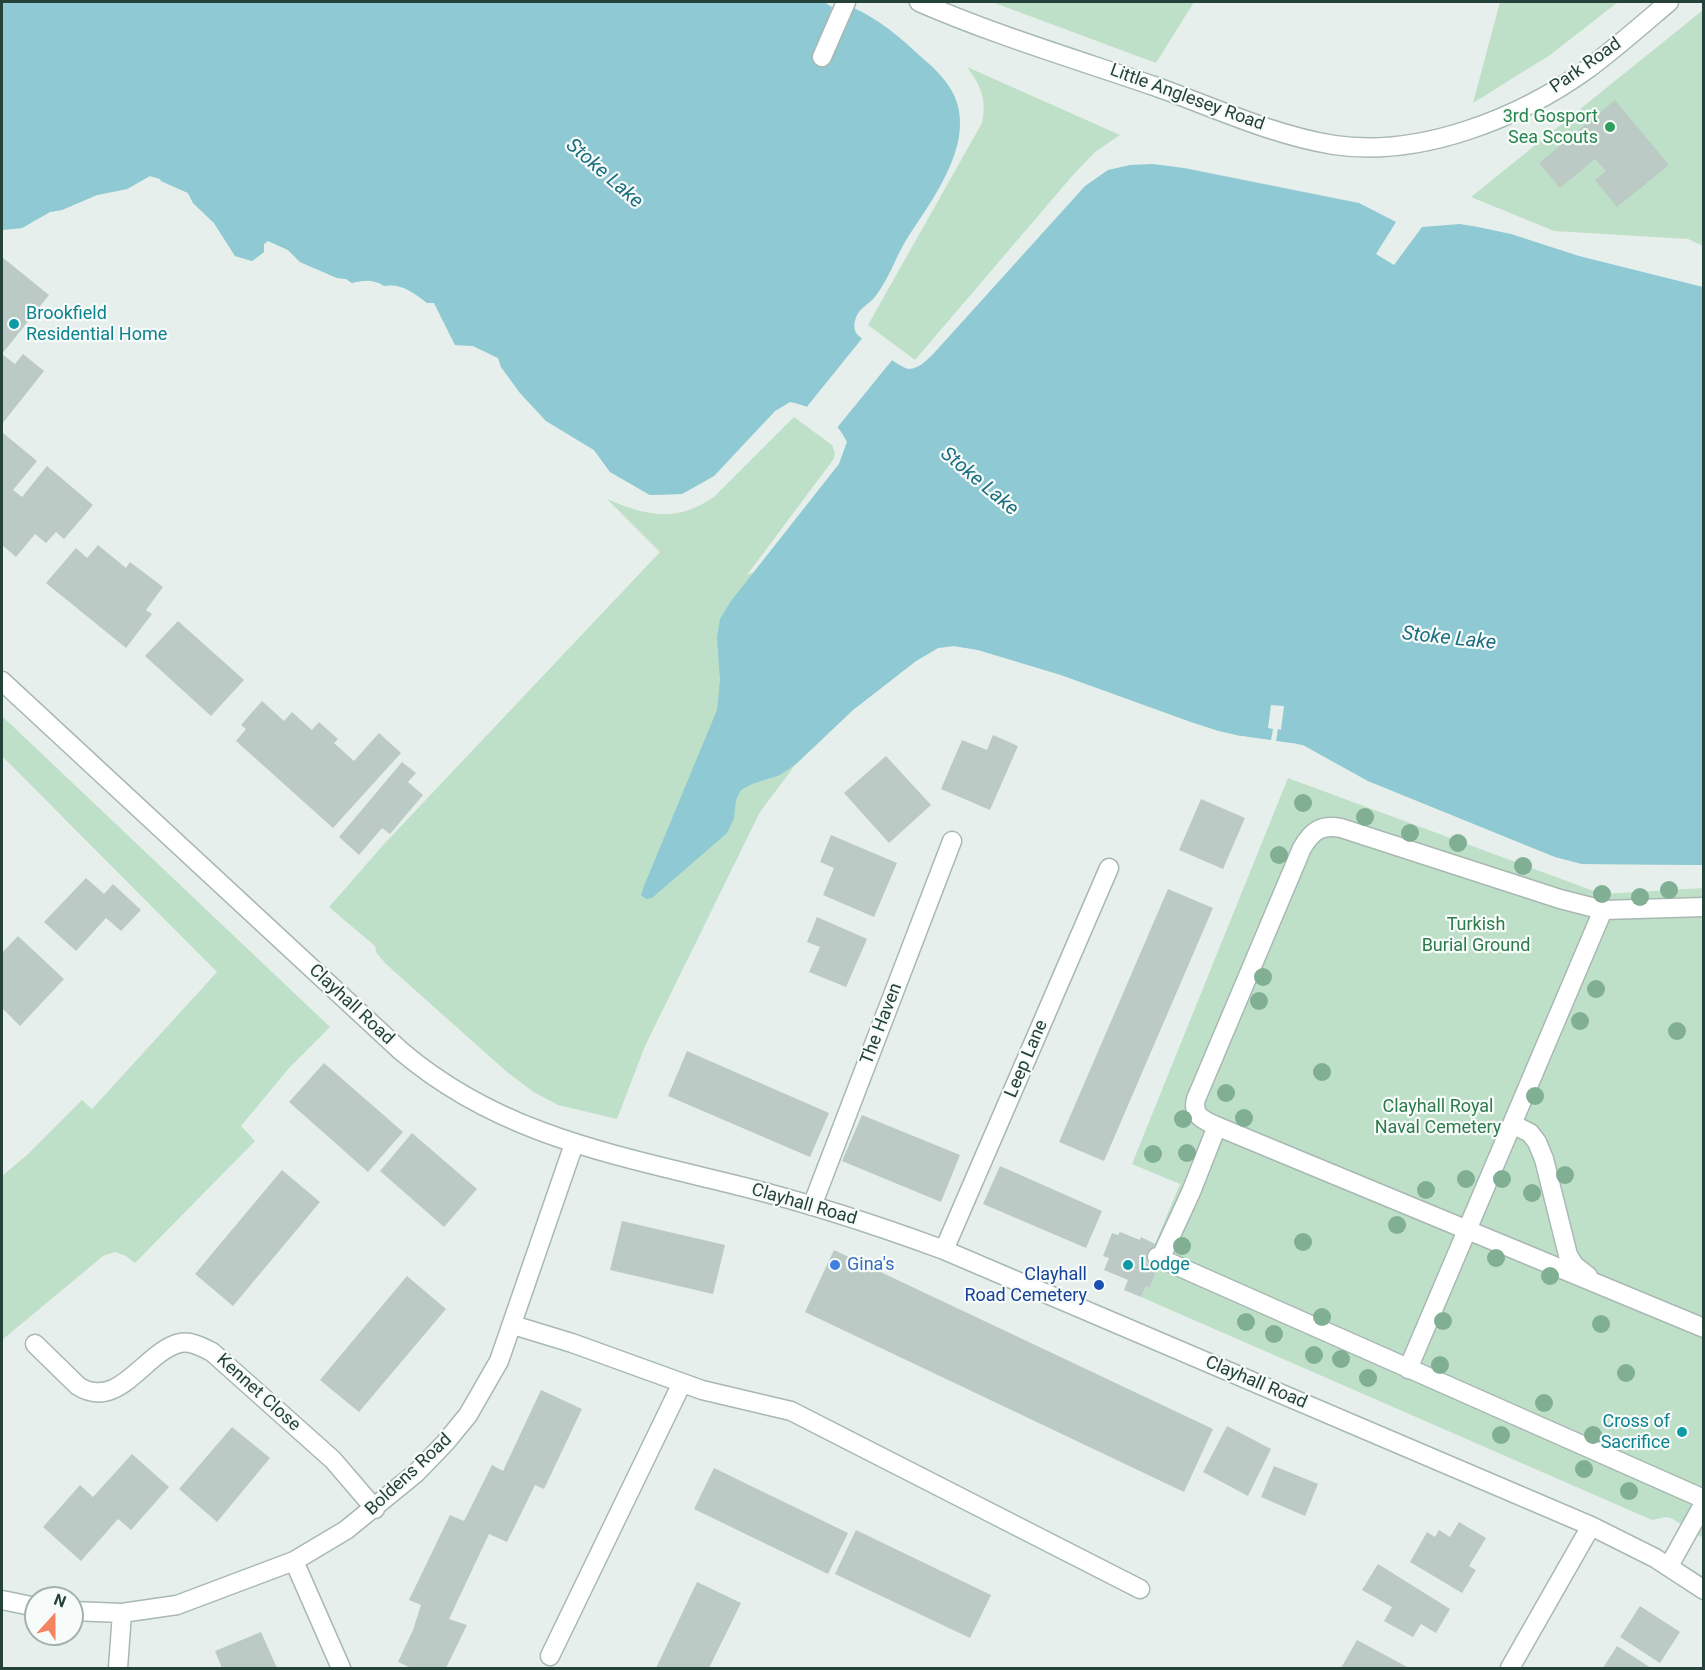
<!DOCTYPE html>
<style>
body{margin:0}
#map{position:relative;width:1705px;height:1670px;overflow:hidden;background:#e6efeb;font-family:Roboto,sans-serif}
canvas{display:block}
.frame{position:absolute;inset:0;border:3px solid #24423a;pointer-events:none}
.north{position:absolute;left:24px;top:1586px;width:60px;height:60px;box-sizing:border-box;background:#f7fbf9;border:2px solid #a3b1ad;border-radius:50%;rotate:21deg;font-size:16px;font-weight:700;line-height:24px;text-align:center;color:#24423a}
.north::after{content:'';display:block;margin:auto;width:21px;height:27px;background:#f4845f;clip-path:polygon(50% 0,100% 100%,50% 72%,0 100%)}
</style>
<div id="map">
<canvas width="1705" height="1670"></canvas>
<div class="frame"></div>
<div class="north">N</div>
</div>
<script>
const g = document.querySelector('canvas').getContext('2d');
g.lineJoin = 'round';
function fill(path, color) { g.fillStyle = color; g.fill(path, 'evenodd'); }
function trace(path, color, width, dash) { g.strokeStyle = color; g.lineWidth = width; g.lineCap = dash ? 'butt' : 'round'; g.setLineDash(dash || []); g.stroke(path); }
function write(font, color, halo, rows, align = 'center') {
  g.font = font + ' Roboto,sans-serif'; g.lineWidth = 4.5; g.setLineDash([]); g.textBaseline = 'middle'; g.strokeStyle = halo; g.fillStyle = color; for (const [text, x, y, turn = 0] of rows) {
    g.save(); g.translate(x, y); g.rotate((+turn || 0) * Math.PI / 180); g.textAlign = isNaN(turn) ? turn : align; if (halo) g.strokeText(text, 0, 0); g.fillText(text, 0, 0); g.restore();
  }
}
fill(new Path2D(`
 M992,2H1194L1156,63Z
 M1500,2H1618L1550,55L1473,103Z
 M1703,10V246L1688,239L1554,231L1471,197Z
 M967,67L1120,135L1095,152L1073,175L915,360L868,325L982,123C987,99 981,86 967,67Z
 M149,173L187,187L259,233L803,375L1703,865L1582,864L1555,857L1368,781L1303,745L1241,736L1219,731L1191,722L1061,675L978,650L954,646L938,648L916,661L853,710L796,764L760,812L645,1046L617,1119L558,1105L532,1091L507,1072L387,965L377,954L375,946L329,907L385,843L660,552L607,499C647,516 676,523 714,497L794,417L832,445L835,453L833,460L747,575L754,572L839,464L847,442C838,420 812,406 790,402L775,411L714,476L682,494L650,495L610,472L594,450L546,421L520,393L501,367L498,358L473,346L455,345L434,303H427C416,294 400,282 384,286C375,279 362,280 352,283L346,279L337,278L300,262L288,250L268,241L264,244V252L252,261L235,256L214,223L193,203L188,193L161,181L160,179L150,176L127,189L97,195L62,210L50,212L22,228L2,230Z
 M2,716L330,1027L289,1068L241,1126L255,1141L135,1263L126,1256L115,1252L103,1256L2,1340V1176L27,1155L82,1100L92,1109L217,972L2,756Z
 M1288,778L1602,894L1703,888V1538L1671,1518L1666,1517L1652,1520L1141,1297L1146,1286L1150,1287L1158,1268L1142,1261L1145,1254L1150,1256L1180,1184L1132,1164Z`), '#bfe0c8');
fill(new Path2D(`
 M2,2H824L832,7L820,41L848,20L854,8C880,20 900,37 920,56C933,67 945,78 953,93C978,143 930,202 905,242C895,259 889,278 877,294C870,305 858,307 855,321C854,325 854,331 857,334C862,340 902,369 909,369C919,369 928,359 935,352L1085,186L1108,170L1130,165L1153,164L1184,168L1359,203L1396,222L1376,254L1394,265L1422,227L1460,224L1478,227L1511,234L1579,256L1703,287V865L1582,864L1555,857L1368,781L1303,745L1241,736L1219,731L1191,722L1061,675L978,650L954,646L938,648L916,661L853,710L796,764L780,775L752,784L741,790L736,800L734,818L727,833L652,898L646,899L641,895L644,886L717,710L720,680L717,637L720,619L731,601L839,464L847,442C838,420 812,406 790,402L775,411L714,476L682,494L650,495L610,472L594,450L546,421L520,393L501,367L498,358L473,346L455,345L434,303H427C416,294 400,282 384,286C375,279 362,280 352,283L346,279L337,278L300,262L288,250L268,241L264,244V252L252,261L235,256L214,223L193,203L188,193L161,181L160,179L150,176L127,189L97,195L62,210L50,212L22,228L2,230Z`), '#8ec9d4');
fill(new Path2D(`
 M864,336L893,359L836,429L805,409Z
 M1271,705L1284,706L1281,730L1278,729L1276,741L1298,744V747L1240,739L1241,736L1271,740L1273,729L1268,728Z`), '#e6efeb');
fill(new Path2D(`
 M1615,100L1669,165L1617,207L1595,180L1606,171L1595,159L1560,188L1539,163Z
 M2,257L49,295L2,354L15,364L23,354L44,371L2,424Z
 M3,433L37,461L13,490L22,497L47,466L93,505L64,539L56,532L46,543L35,534L16,557L2,545V435Z
 M98,545L126,568L130,562L163,587L146,610L152,614L126,648L46,583L76,548L87,558Z
 M178,621L244,680L211,716L145,656Z
 M262,701L284,721L292,712L312,730L319,722L338,739L334,743L354,761L379,733L401,753L333,828L236,741L246,729L241,725Z
 M993,735L1018,746L990,810L941,789L962,740L987,750Z
 M886,756L931,805L889,843L844,793Z
 M402,762L416,773L408,782L423,795L390,834L382,828L359,855L339,837Z
 M1201,799L1245,818L1223,869L1179,850Z
 M831,835L897,863L874,917L823,895L834,868L820,862Z
 M86,878L104,894L113,884L141,910L121,931L106,918L76,951L44,922Z
 M1168,889L1213,908L1104,1161L1059,1142Z
 M817,917L867,939L846,987L809,972L820,947L807,942Z
 M18,936L64,979L20,1026L2,1008V953Z
 M687,1051L829,1113L810,1157L668,1096Z
 M324,1063L403,1132L368,1172L289,1102Z
 M862,1115L960,1155L941,1202L842,1161Z
 M412,1133L477,1189L444,1227L380,1171Z
 M1000,1166L1102,1211L1086,1248L983,1204Z
 M282,1170L320,1202L233,1306L195,1274Z
 M622,1221L725,1245L713,1294L610,1270Z
 M1120,1232L1140,1240L1141,1237L1155,1244L1150,1256L1145,1254L1142,1261L1158,1268L1150,1287L1146,1286L1141,1297L1124,1290L1128,1280L1104,1270L1109,1258L1103,1256L1112,1233L1118,1235Z
 M834,1250L1213,1429L1184,1492L805,1312Z
 M407,1276L446,1309L359,1412L320,1380Z
 M541,1390L582,1409L544,1489L535,1485L507,1542L489,1534L449,1619L467,1625L446,1668H411L398,1662L413,1630L421,1605L409,1600L450,1515L464,1521L492,1465L503,1471Z
 M1227,1426L1271,1449L1248,1496L1203,1472Z
 M232,1427L270,1458L217,1522L179,1489Z
 M132,1454L169,1487L131,1530L118,1519L81,1561L43,1527L80,1485L93,1497Z
 M1274,1466L1318,1484L1305,1516L1261,1497Z
 M714,1468L848,1533L828,1574L694,1509Z
 M1459,1522L1486,1538L1469,1566L1476,1570L1462,1593L1410,1562L1427,1532L1435,1537L1439,1530L1450,1537Z
 M856,1530L991,1595L970,1638L835,1574Z
 M1378,1564L1450,1609L1436,1633L1421,1624L1413,1637L1384,1621L1392,1607L1362,1590Z
 M697,1582L741,1603L709,1668H656Z
 M1640,1606L1680,1632L1660,1663L1620,1637Z
 M261,1632L277,1668H222L215,1651Z
 M1357,1640L1409,1668H1341Z
 M1617,1646L1651,1668H1603Z`), '#bbcac4');
const minor = new Path2D(`
 M919,2C995,35 1075,59 1154,86C1213,107 1272,135 1334,145C1420,158 1520,118 1589,68C1617,47 1643,24 1669,2
 M822,57L846,2
 M2,681L401,1051C502,1137 621,1156 744,1187C812,1204 879,1226 944,1250L1591,1526L1655,1558L1704,1590
 M1704,907L1603,910L1560,899L1341,828C1321,824 1312,831 1302,848L1196,1099C1192,1114 1201,1119 1214,1125L1704,1328
 M1512,1124L1530,1133L1537,1142L1544,1159L1568,1255L1574,1265L1588,1276
 M812,1206L952,841
 M944,1250L1109,868
 M1157,1257L1704,1499
 M1160,1259L1191,1192L1217,1126
 M513,1325L572,1343L702,1390L791,1411L1140,1589
 M35,1344L78,1386C119,1412 145,1351 180,1343C191,1341 202,1347 212,1352L333,1460L375,1509
 M1408,1369L1603,910
 M294,1561L341,1668
 M1669,1566L1704,1503
 M2,1600L36,1607
 M72,1611L122,1613L177,1605L294,1561L346,1530L416,1473L445,1443L468,1415L499,1361L574,1144
 M550,1656L682,1383
 M118,1668L122,1613
 M1510,1668L1591,1526`);
trace(minor, '#a8b8b2', 21);
trace(minor, '#fff', 18);
g.fillStyle = '#80af93';
for (const [x, y] of [
 [1303,803],
 [1365,817],
 [1410,833],
 [1458,843],
 [1279,855],
 [1523,866],
 [1669,890],
 [1602,894],
 [1640,897],
 [1263,977],
 [1596,989],
 [1259,1001],
 [1580,1021],
 [1677,1031],
 [1322,1072],
 [1226,1093],
 [1535,1096],
 [1244,1118],
 [1183,1119],
 [1187,1153],
 [1153,1154],
 [1565,1175],
 [1466,1179],
 [1502,1179],
 [1426,1190],
 [1532,1193],
 [1397,1225],
 [1303,1242],
 [1182,1246],
 [1496,1258],
 [1550,1276],
 [1322,1317],
 [1443,1321],
 [1246,1322],
 [1601,1324],
 [1274,1334],
 [1314,1355],
 [1341,1359],
 [1440,1365],
 [1626,1373],
 [1368,1378],
 [1544,1403],
 [1501,1435],
 [1593,1435],
 [1584,1469],
 [1629,1491]
]) { g.beginPath(); g.arc(x, y, 9, 0, 2 * Math.PI); g.fill(); }
for (const [x, y, r, color] of [
 [1610,127,6,"#2e9e5b"],
 [14,324,6,"#0f9aa8"],
 [835,1265,6,"#3f7fe0"],
 [1128,1265,6,"#0f9aa8"],
 [1099,1285,6,"#1a4fb4"],
 [1682,1432,6,"#0f9aa8"]
]) { const dot = new Path2D(); dot.arc(x, y, r, 0, 2 * Math.PI); g.fillStyle = color; g.fill(dot); trace(dot, '#f7fbf9', 2); }
write('18px', '#24423a', '#f7fbf9', [
 ["Park Road",1586,66,-35],
 ["Little Anglesey Road",1187,98,20],
 ["Clayhall Road",351,1005,43],
 ["The Haven",882,1024,-69],
 ["Leep Lane",1027,1059,-67],
 ["Clayhall Road",804,1205,16],
 ["Clayhall Road",1256,1383,23],
 ["Kennet Close",258,1393,42],
 ["Boldens Road",409,1475,-43]
]);
write('18px', '#27864d', '#f7fbf9', [
 ["3rd Gosport",1598,117],
 ["Sea Scouts",1598,138]
], 'right');
write('18px', '#0d838f', '#f7fbf9', [
 ["Brookfield",26,314],
 ["Residential Home",26,335],
 ["Lodge",1140,1265],
 ["Cross of",1670,1422,"right"],
 ["Sacrifice",1670,1443,"right"]
], 'left');
write('18px', '#2d7a4b', '#f7fbf9', [
 ["Turkish",1476,925],
 ["Burial Ground",1476,946],
 ["Clayhall Royal",1438,1107],
 ["Naval Cemetery",1438,1128]
]);
write('18px', '#366cbe', '#f7fbf9', [
 ["Gina's",847,1265]
], 'left');
write('18px', '#164399', '#f7fbf9', [
 ["Clayhall",1087,1275],
 ["Road Cemetery",1087,1296]
], 'right');
write('italic 20px', '#1c6f80', '#f7fbf9', [
 ["Stoke Lake",604,174,41],
 ["Stoke Lake",979,482,40],
 ["Stoke Lake",1449,639,6]
]);
</script>
